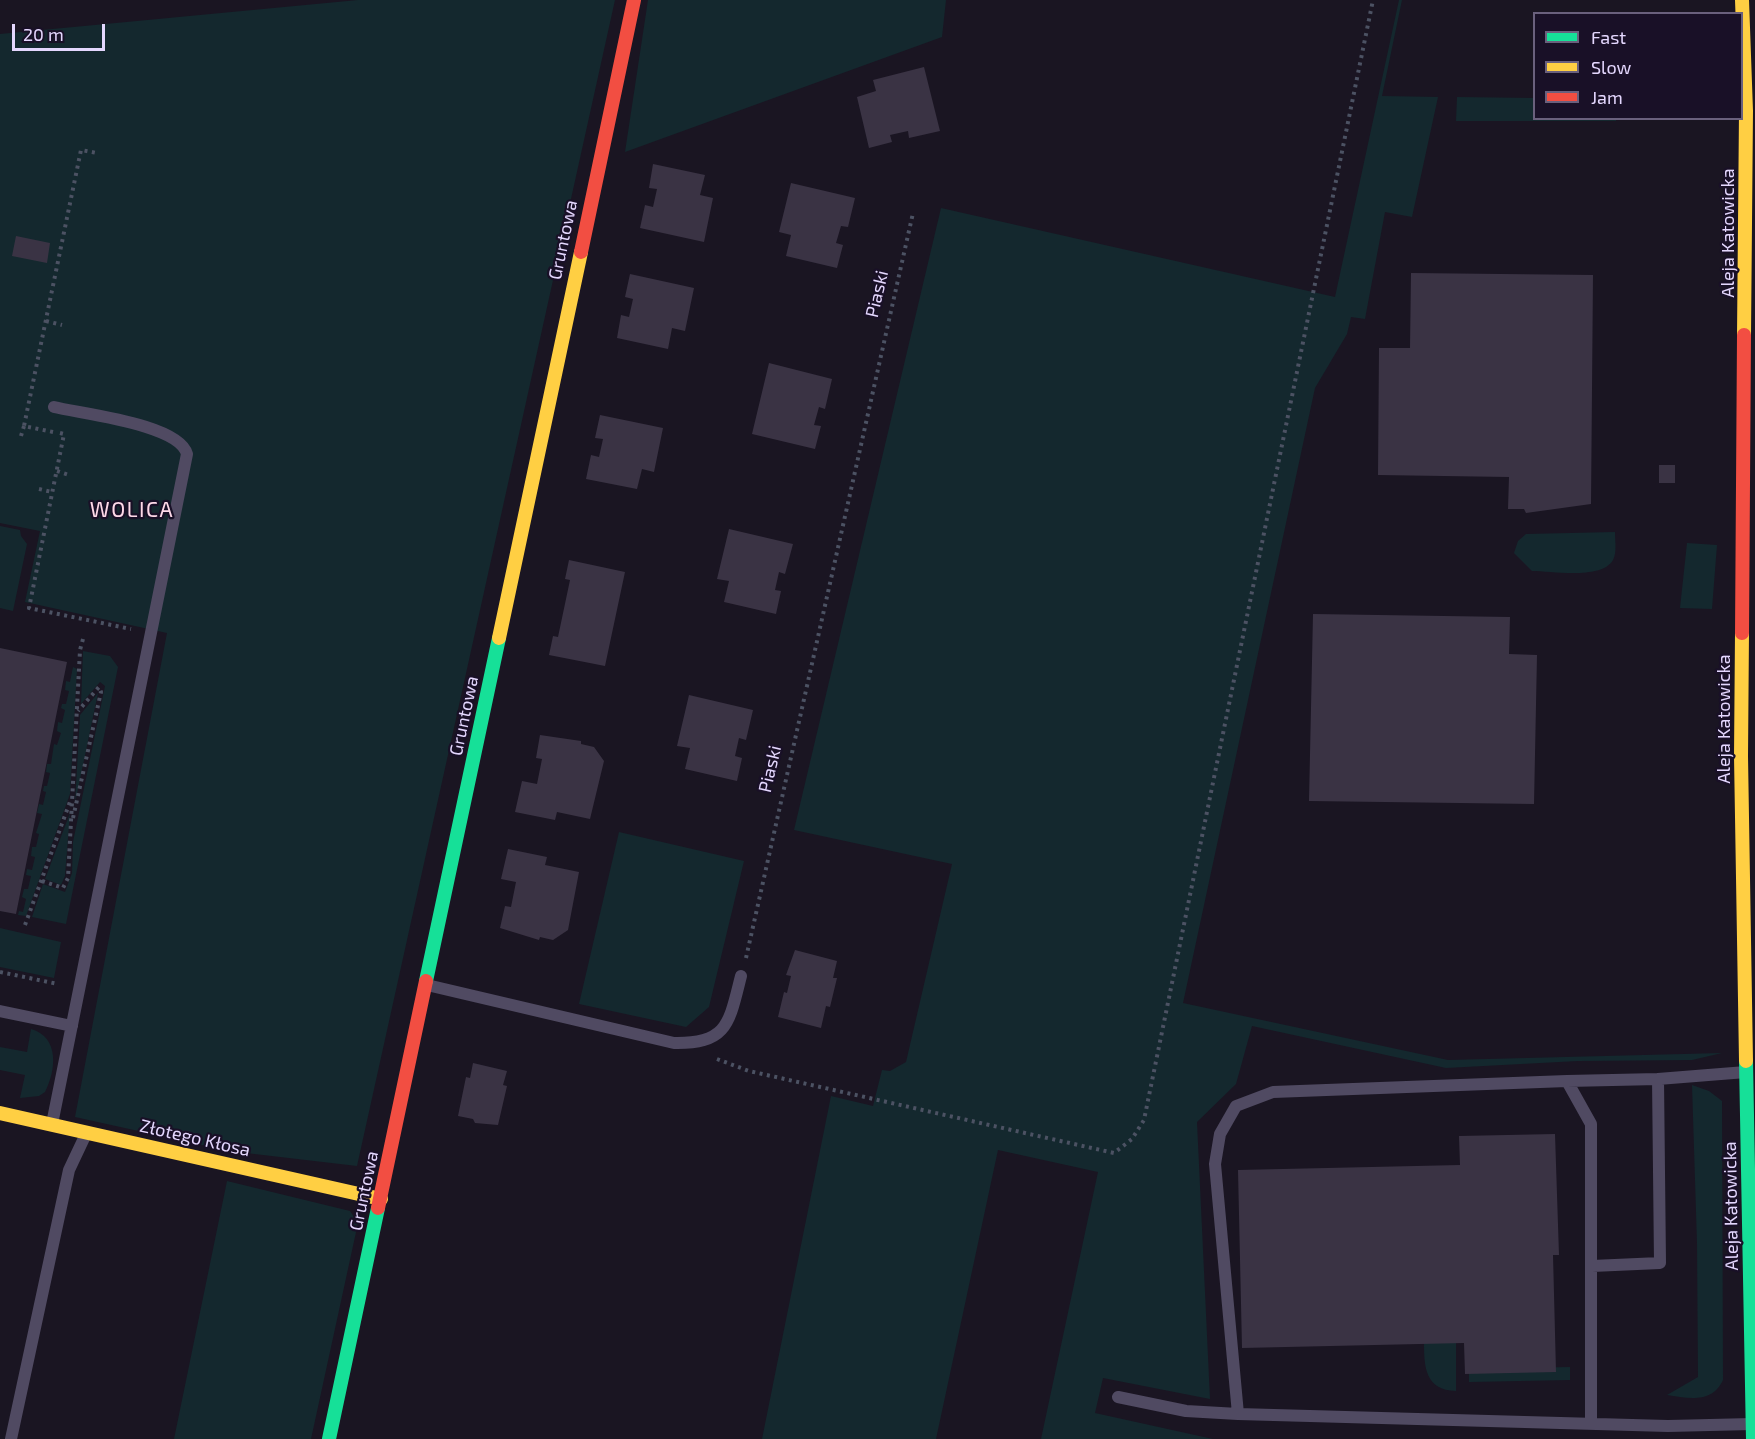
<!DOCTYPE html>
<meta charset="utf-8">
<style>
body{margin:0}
#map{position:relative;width:1755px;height:1439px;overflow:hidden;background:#1a1522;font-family:"Exo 2",sans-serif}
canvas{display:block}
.legend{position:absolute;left:1533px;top:12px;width:210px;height:108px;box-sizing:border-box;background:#191027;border:2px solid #6a607d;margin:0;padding:8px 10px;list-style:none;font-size:18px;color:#e4d7fe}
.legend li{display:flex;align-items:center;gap:12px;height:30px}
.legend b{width:30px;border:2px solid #6a607d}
.scale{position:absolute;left:12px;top:24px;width:93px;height:27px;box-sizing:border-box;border:3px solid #e4d7fe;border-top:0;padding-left:8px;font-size:18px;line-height:21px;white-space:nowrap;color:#e4d7fe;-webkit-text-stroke:4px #191027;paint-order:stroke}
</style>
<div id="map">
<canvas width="1755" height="1439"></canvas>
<ul class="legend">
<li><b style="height:8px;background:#16e098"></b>Fast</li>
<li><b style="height:8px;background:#ffcf43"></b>Slow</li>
<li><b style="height:8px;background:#f24e42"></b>Jam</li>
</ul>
<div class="scale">20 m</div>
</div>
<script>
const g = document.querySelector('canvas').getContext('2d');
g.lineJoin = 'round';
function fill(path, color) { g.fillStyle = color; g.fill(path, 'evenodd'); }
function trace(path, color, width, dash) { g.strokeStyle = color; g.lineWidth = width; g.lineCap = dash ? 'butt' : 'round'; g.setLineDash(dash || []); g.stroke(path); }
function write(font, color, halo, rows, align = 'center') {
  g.font = font + ' "Exo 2",sans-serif'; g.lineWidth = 4.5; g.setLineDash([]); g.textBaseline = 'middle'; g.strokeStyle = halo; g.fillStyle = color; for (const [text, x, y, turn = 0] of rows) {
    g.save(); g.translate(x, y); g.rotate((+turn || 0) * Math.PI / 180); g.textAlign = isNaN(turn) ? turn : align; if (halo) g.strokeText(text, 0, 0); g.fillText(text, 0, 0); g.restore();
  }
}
fill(new Path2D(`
 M358,0H615L357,1166L229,1151L75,1117L167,633L25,602L40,531L0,523V34Z
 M648,0H946L942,37L625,152Z
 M1399,0H1402L1382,96L1438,97L1412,217L1385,212L1365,319L1351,317L1347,334L1315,388L1183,1003L1448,1060L1722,1053L1692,1060L1578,1061L1446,1068L1252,1026L1236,1084L1197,1122L1210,1399L1103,1378L1095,1413L1213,1439H1041L1098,1172L998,1150L936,1439H762L831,1096L873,1106L882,1070L890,1071L906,1062L952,864L794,830L941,208L1335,297Z
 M1457,97L1534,98V118H1616V121H1456Z
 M0,526L20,530L21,536L27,544L13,611L0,608Z
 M1615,532C1615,542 1617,552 1613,560C1602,580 1552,571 1532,571L1514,553L1518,541L1526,534Z
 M1687,543L1717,545L1712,609L1680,608Z
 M83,651L110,656L118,667L66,924L32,917L43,884L65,892L72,873L73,842L105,686L100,682L81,704Z
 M73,667L77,669L70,794L26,916L18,915L19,911L23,912L26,899L22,897L24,889H28L31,876L26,875L27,869L32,870L35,857L31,856L32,847H36L39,834L36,833L42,814L37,813L39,804L43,805L46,792L43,791L44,786H47L50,773L46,772L47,764H51L54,744L57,745L61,733L57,731L58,722L62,723L65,710L61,708L62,704H66L69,691L65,690L66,681L70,682Z
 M98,693L75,803L80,715Z
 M70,813L65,876L61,885L45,879Z
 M619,832L744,861L709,1007L686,1027L579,1004Z
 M0,928L61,942L54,978L0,967Z
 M31,1029C60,1037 56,1071 45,1092L39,1096L20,1098L25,1075L0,1070V1047L27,1052Z
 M1692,1085L1709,1091L1722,1101L1723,1380C1712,1404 1688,1398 1667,1395L1698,1377L1697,1243Z
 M227,1181L350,1211L358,1223L311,1439H174Z
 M1456,1340V1391C1425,1390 1424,1367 1424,1342Z
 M1570,1367V1380L1469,1382V1369Z`), '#14282e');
fill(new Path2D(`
 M924,67L940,131L909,138L908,131L890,135L892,142L869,148L857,97L876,91L873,80Z
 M653,164L705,175L700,195L713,198L704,242L640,228L645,205L653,207L657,189L649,188Z
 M791,183L855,198L848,227L841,226L836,243L843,245L837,268L786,256L791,235L779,232Z
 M16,236L50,243L47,263L12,256Z
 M1411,273L1593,275L1591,504L1526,513L1524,509H1508L1509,477L1378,475L1379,348H1410Z
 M630,274L694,288L685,331L672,328L668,349L617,338L621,315L629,317L633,299L625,297Z
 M769,363L832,379L825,409L819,407L814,425L821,426L815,449L752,434Z
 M600,415L663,428L654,472L642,469L637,489L586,479L591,455L599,457L603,439L595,438Z
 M1659,465H1675V483H1659Z
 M729,529L793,544L785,574L779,572L775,590L781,591L776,614L724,602L729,581L717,579Z
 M569,560L625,572L605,666L549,655L553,636L558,637L570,580L565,579Z
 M1313,614L1510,617L1509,654L1537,655L1534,804L1309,801Z
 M0,648L67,662L16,914L0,911Z
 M689,695L753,710L746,740L739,738L735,756L742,758L737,781L685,769L690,748L677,746Z
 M540,735L581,741V744L594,747L604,761L590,819L557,812L555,820L515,812L522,781L537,784L542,759L536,758Z
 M508,849L547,857L545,865L579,872L568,930L553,940L540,937L539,940L500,928L505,906L511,907L516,882L501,879Z
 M795,950L837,961L833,978H837L830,1007L826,1006L821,1028L778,1017L784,992L787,993L791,976L786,975Z
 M473,1063L507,1071L503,1085L507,1086L498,1125L475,1123L473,1119L458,1116L466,1077L470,1078Z
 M1555,1134L1559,1255H1553L1556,1372L1465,1374L1464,1343L1242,1348L1238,1170L1460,1165L1459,1136Z`), '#3a3344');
trace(new Path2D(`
 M46,321L62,325
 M53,432L24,426L81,150L97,153
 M60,433L64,434L29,608L131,629
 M21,436L24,426
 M57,471L69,475
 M39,489L52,492
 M73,818L101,692L99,687L78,711
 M42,881L63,888L68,878L80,650L83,639
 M25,925L71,799
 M746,958L913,213
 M0,972L58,984
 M717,1059L749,1071L1114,1153L1132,1139L1144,1120L1373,0`), '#4c5263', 4, [3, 4.5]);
trace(new Path2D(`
 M427,985L674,1043C728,1044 729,1023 741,976
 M0,1011L72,1026
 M1567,1081L1658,1079
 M52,1124L187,454C179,424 82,414 54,407
 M1592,1266L1660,1263L1658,1079L1746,1072
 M1118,1397L1186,1411L1238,1414L1668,1426L1752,1424
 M1238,1414L1215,1164L1220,1134L1236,1106L1273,1092L1567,1081L1591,1124V1424
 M11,1439L69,1170L86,1134`), '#504a62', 12);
trace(new Path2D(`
 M426,981L499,638
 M1746,1061L1753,1439
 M329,1439L378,1208`), '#16e098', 14);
trace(new Path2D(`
 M1742,0L1746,111L1744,335
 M1742,633L1741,756L1746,1061
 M499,638L581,252
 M0,1113L381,1199`), '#ffcf43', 14);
trace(new Path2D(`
 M581,252L634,0
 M1742,633L1744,335
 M378,1208L426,981`), '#f24e42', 14);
write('18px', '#e4d7fe', '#191027', [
 ["Aleja Katowicka",1728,233,-90],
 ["Gruntowa",563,240,-78],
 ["Piaski",877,294,-77],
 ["Gruntowa",464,716,-78],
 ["Aleja Katowicka",1724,719,-90],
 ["Piaski",770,769,-77],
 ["Złotego Kłosa",195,1138,13],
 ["Gruntowa",364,1191,-78],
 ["Aleja Katowicka",1731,1206,-91]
]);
g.letterSpacing = '1.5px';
write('21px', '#fed9e8', '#191027', [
 ["WOLICA",132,510]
]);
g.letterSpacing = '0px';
</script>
